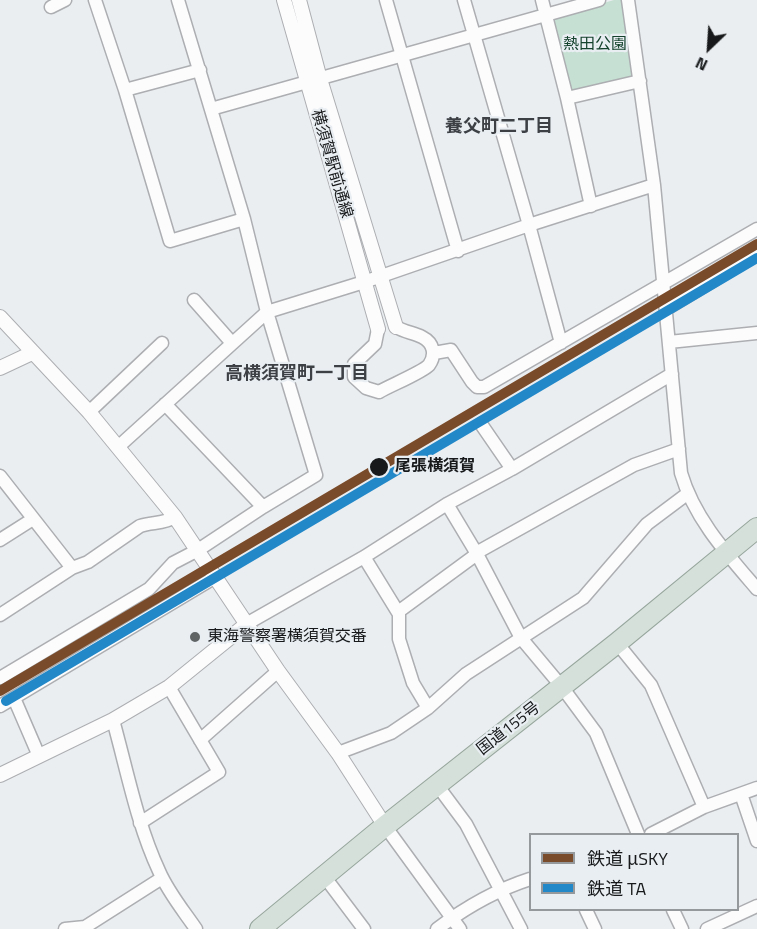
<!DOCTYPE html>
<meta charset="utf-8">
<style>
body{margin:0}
#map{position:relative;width:757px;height:929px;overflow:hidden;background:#ebeef1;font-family:"Titillium Web","Noto Sans JP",sans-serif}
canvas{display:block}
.legend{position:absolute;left:529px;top:833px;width:210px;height:78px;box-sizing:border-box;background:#e9eef3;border:2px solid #95999c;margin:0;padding:8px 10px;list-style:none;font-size:18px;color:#17191a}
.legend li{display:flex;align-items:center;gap:12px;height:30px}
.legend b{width:30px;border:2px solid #95999c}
.north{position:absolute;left:679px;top:18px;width:60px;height:60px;-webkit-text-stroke:4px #e9eef3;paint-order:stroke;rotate:205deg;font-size:16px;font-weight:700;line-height:24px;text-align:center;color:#17191a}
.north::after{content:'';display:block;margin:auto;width:21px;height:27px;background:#17191a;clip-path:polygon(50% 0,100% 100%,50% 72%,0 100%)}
</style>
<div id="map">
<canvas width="757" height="929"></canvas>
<ul class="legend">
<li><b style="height:8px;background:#7a4b2a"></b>鉄道 μSKY</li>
<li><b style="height:8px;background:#2388c8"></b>鉄道 TA</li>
</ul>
<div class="north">N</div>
</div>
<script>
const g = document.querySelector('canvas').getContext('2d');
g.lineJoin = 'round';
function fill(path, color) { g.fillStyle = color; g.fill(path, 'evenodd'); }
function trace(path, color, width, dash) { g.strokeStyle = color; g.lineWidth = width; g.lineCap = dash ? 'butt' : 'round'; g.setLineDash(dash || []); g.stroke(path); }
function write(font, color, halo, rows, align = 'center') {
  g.font = font + ' "Titillium Web","Noto Sans JP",sans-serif'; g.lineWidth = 4.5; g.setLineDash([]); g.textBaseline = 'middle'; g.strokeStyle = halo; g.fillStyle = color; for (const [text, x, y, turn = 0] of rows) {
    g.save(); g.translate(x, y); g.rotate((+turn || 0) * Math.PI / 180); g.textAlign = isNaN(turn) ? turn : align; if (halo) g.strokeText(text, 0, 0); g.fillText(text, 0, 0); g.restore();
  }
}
fill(new Path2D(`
 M614,0H622L635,76L574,93L569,89L554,21L557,16Z`), '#c6e1d3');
const minor = new Path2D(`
 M95,0L125,90L170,241L244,219
 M386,0L458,251
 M464,0L529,225L561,343
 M542,0L567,98L591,206
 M628,0L654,185L681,473C694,518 727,554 757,589
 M51,7L65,0
 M125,90L200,70
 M567,98L640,81
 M211,109L599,0
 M194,300L232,343
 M666,309L757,254
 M378,329L375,344L354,364V377L366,388L379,392C389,386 423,372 429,365C436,355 434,343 422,337C414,333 405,332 396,327
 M669,342L757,333
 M434,353L451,350L472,382L477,387H484L757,229
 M165,404L263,507
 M89,412L162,343
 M481,424L512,469
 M118,447L267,312L364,282L529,225L654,185
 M0,476L72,568
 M447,504L477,554L521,638L562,687L596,733L638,834
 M0,540L33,519
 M476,553L634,465L679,449
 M364,557L399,614V639L413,683L428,708
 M398,612L477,554
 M0,615L72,568L88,562L140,526C152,522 164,524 175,517
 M248,623L364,557L447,504L512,469L672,374
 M617,643L651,685L704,807
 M0,678L149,589L173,563L198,550L263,507L316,475L267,312L244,219L178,0
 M14,698L39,756
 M0,706L217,576
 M113,720C127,770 137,824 159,871C168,892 183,910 196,929
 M200,740L278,671
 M338,753L391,733L428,708L466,674L583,598L647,524L687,494
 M437,785L466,824L521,929
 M741,794L757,841
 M140,823L219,772L169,687
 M385,826L460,929
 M651,834L704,807L757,788
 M324,876L364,929
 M586,910L595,929
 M673,910L682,929
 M65,929L85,927L162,878
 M437,929C466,907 496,890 530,879
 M707,929L757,906`);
const tertiary = new Path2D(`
 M284,0L378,329
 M299,0L320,79L396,327
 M0,317L89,412L175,517L278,671L338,753L385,826
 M0,368L32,353
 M0,775L113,720L169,687L248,623`);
const trunk = new Path2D(`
 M260,929L385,826L617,643L757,528`);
trace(minor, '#acaeb1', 15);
trace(tertiary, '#acaeb1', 16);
trace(trunk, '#96a69d', 22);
trace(minor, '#fcfcfd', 12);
trace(tertiary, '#fcfcfd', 14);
trace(trunk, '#d6e0da', 20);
trace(new Path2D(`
 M0,691L757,244`), '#7a4b2a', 10);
trace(new Path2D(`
 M6,701L757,258`), '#2388c8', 10);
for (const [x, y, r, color] of [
 [379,467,10,"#17191a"],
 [195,637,6,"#616465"]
]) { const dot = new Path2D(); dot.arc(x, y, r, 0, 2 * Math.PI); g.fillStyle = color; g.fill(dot); trace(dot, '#e9eef3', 2); }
write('16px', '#14422c', '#e9eef3', [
 ["熱田公園",595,45]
]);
write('16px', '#17191a', '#e9eef3', [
 ["横須賀駅前通線",331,164,74],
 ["国道155号",509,729,-38]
]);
write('bold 16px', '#17191a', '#e9eef3', [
 ["尾張横須賀",395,467]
], 'left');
write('16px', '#17191a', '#e9eef3', [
 ["東海警察署横須賀交番",207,637]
], 'left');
write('bold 18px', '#3d4145', '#e9eef3', [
 ["養父町二丁目",499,128],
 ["高横須賀町一丁目",297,375]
]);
</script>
